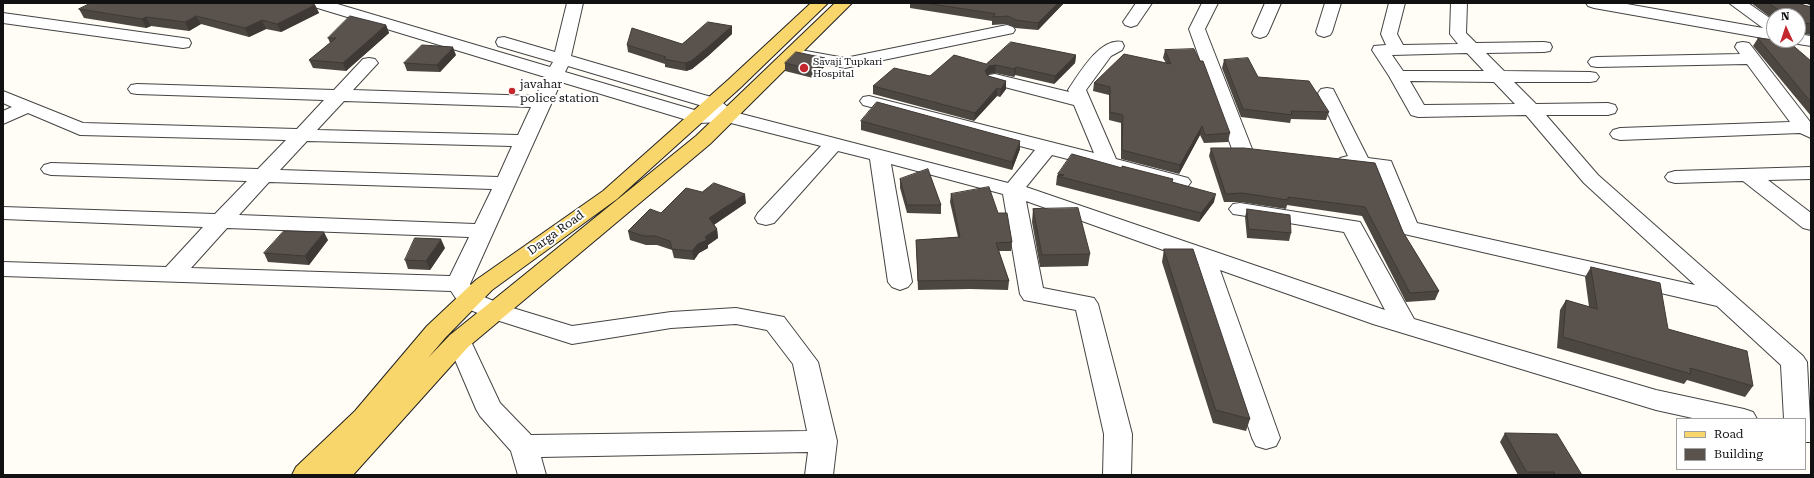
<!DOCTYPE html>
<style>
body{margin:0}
#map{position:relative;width:1814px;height:478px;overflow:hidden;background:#fffdf5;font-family:"Roboto Serif",serif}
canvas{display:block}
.frame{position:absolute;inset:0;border:4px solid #111;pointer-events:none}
.legend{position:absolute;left:1676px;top:418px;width:130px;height:52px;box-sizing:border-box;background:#fff;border:1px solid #a0a0a0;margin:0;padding:5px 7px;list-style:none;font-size:12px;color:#111}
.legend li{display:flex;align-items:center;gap:8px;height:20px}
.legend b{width:20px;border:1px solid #a0a0a0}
.north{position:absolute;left:1766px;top:8px;width:40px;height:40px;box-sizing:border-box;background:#fff;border:1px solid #a0a0a0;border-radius:50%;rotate:357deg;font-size:11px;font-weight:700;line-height:16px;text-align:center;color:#111}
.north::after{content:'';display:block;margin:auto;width:14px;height:18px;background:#c4262e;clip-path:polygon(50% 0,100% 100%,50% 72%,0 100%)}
</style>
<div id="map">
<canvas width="1814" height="478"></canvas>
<div class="frame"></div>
<ul class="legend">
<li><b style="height:5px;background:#f9d66b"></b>Road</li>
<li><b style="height:11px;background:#5a524d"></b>Building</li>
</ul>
<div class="north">N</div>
</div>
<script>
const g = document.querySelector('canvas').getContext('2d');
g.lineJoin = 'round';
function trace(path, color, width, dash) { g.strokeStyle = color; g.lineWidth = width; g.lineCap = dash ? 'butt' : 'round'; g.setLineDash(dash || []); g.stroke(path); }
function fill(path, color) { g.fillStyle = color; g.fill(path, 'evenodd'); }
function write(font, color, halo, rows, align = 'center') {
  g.font = font + ' "Roboto Serif",serif'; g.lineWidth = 4; g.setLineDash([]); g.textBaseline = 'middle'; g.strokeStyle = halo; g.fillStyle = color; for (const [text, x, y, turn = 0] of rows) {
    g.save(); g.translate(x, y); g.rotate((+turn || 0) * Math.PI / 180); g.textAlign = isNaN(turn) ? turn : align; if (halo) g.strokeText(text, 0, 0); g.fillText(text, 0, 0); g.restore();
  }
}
const minor = new Path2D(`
 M309,3H334L550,67L553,62L498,46L496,42L498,38L504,37L555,52L567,3H583L571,56L718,99L734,112L1008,183L1035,150L863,105L860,101L863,97L869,96L1094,153L1074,105L989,83L986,79L989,75L995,74L1069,92L1068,90C1079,74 1100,37 1122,42L1124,46L1122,50L1111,56L1086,90L1116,159L1188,178L1191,182L1188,186L1181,188L1052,155L1026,187L1385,310L1344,232L1240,215L1233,214L1229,209L1233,204L1240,203L1360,222L1414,319L1656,390L1744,409L1753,412L1757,419H1697L1656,410L1373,324L1220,270L1280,438L1276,446L1266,449L1256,446L1252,438L1194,261L1026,201L1043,288L1094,298L1098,304L1132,434L1131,475H1103L1104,434L1076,310L1024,300L1020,294L1003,194L891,164L912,282L908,287L900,290L892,287L888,282L870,159L838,151L774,223L766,225L758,223L755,218L758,213L821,146L727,122L697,123L561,82L470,284L477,294L503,305L572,326L671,312L736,308L784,317L818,362L837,441L833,475H805L808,452L541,457L546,475H518L511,451L480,416L476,409L447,341L450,335L459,332L468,335L500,403L531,435L807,431L793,364L767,330L736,324L671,328L572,344L487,317L461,306L451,291L3,276V262L166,267L203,227L3,219V207L215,214L247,181L51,175L44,173L41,169L44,165L51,163L258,169L286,140L80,135L28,113L3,124V111L12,107L3,103V91L83,123L297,129L324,100L137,94L131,93L128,89L131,85L137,84L334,90L363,59L369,58L375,59L378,63L353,90L536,96L545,77L311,6ZM568,66L706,107L710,111H698L565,72ZM344,101L531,107L518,135L317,130ZM307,141L512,146L498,177L280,170ZM269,182L492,189L475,224L239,215ZM227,228L469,237L450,276L191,268Z
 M1136,3H1152L1137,25L1131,27L1125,25L1123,22Z
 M1202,3H1218L1205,29L1252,149L1249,153L1242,155L1235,153L1232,149L1189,29Z
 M1265,3H1281L1268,33L1266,36L1260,38L1254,36L1252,33Z
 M1325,3H1341L1332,32L1330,35L1324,37L1318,35L1316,32Z
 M1389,3H1405L1397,34L1403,45L1458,44L1450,34L1451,3H1467L1466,33L1476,43L1544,42L1550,43L1552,47L1550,51L1544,52L1486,53L1504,71L1590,72L1596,73L1599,77L1596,81L1590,82H1514L1536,104L1608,103L1615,105L1617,109L1615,113L1608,115H1546L1598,175L1803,356L1807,362L1811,442H1805V419H1784L1781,365L1717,306L1400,233L1376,170L1340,166L1337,162L1340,158L1348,156L1318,93L1321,89L1327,88L1333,89L1368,158L1391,161L1417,223L1695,285L1584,183L1526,115L1418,117L1411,115L1389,76L1372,50L1374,46L1386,45L1381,34ZM1467,53L1484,71H1403L1392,55ZM1410,81L1494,82L1515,104L1424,105Z
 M1586,3H1621L1763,28L1729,3H1748L1774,21V40L1594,8L1588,6Z
 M3,13L183,38L189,39L191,43L189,47L183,48L3,23Z
 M1007,25L1013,27L1015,30L1013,33L845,68L795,59L789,58L786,54L789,50L795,49L845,58Z
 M1798,34L1811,36V46L1792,43L1790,40H1798Z
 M1743,42L1749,43L1811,123V138L1800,133L1620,140L1613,138L1610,134L1613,130L1620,128L1790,122L1747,64L1597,67L1591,66L1588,62L1591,58L1597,57L1740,54L1735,47L1737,43Z
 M1811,167V179L1768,180L1811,213V230L1803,228L1743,181L1675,183L1668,181L1665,177L1668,173L1675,171Z`);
const major = new Path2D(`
 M811,3H828L740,88L617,199L492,290L445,338L428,358L450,335L696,136L835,3H852L710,144L468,347L353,475H292L296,467L355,411L427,326L476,280L603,191L728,80Z`);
trace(minor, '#444', 2);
trace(major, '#222', 2);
fill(minor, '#fff');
fill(major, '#f9d66b');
fill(new Path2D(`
 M910,3H1064L1038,30L1015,28L1007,24L992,25V21L910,8Z
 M1751,3H1797L1811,7V35L1799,33L1798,34V16H1774V20Z
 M1805,3H1811V6Z
 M315,5L319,13L281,32L266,29L249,37L201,24L189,31L151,26L146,28L84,18L79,9Z
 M386,25L389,33L346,71L313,68L309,60L330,43L328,38Z
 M732,26V34L708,56L692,69L686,71L665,67V64L628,52L627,45L682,44Z
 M1758,38L1811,61V116L1753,46Z
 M1165,50L1230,133L1228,142L1204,143L1200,135L1179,174L1121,159V123L1109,120V95L1093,91L1094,83L1166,63L1163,58Z
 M456,55L440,72L407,71L404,63Z
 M1076,55L1075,63L1054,84L1015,75L1014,77L995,73L989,74L988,75V76L1006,81V89L1000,97L997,96L974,121L873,94V86L930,76L986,64Z
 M1224,60L1329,112L1326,120L1291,119L1290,123L1241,117L1222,68Z
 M785,63L825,66L813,78L785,71Z
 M861,121L1020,149L1012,170L861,130Z
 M1211,148L1375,163L1403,232L1439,291L1435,300L1406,302L1362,216L1287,205L1286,209L1240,202H1224L1209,156Z
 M1122,166L1173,182L1214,202L1199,222L1056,185L1057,176H1058V174L1122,168Z
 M900,179L941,205V214L907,213L900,188Z
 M951,194L998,213L1012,242L1011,251H999L1009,281L1008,290L970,289L918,290L916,240L958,237L950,202Z
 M746,203L714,225L717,229L718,238L708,245V248L699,253L694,260L674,258L672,250L657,245H646L630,240L628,231L661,213Z
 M1033,209L1090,254L1088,266L1040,267L1032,222Z
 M1247,209L1291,233L1289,241L1247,238L1245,217Z
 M328,240L309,265L268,262L264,253Z
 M445,248L430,270L408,269L405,260Z
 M1164,249L1250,419L1246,431L1213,423L1162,262Z
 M1591,267L1668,329L1753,386L1745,397L1687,380L1684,384L1557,348L1560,310L1566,300L1589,307L1585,277Z
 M1505,433L1582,475H1518L1500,442Z`), '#4d4742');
fill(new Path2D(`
 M1058,3H1064L1038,30V23Z
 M315,5L319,13L281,32L277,24Z
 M196,16L201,24L189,31L185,22Z
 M146,17L151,26L146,28L142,19Z
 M262,20L266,29L249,37L245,28Z
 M386,25L389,33L346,71L343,63Z
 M732,26V34L708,56L692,69L686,71L685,63Z
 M453,47L456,55L440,72L437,65Z
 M1076,55L1075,63L1054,84L1055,76Z
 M825,58V66L813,78V70Z
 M996,65L995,73L989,74L984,79L985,71L989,66Z
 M1016,67L1015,75L1014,77V69Z
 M1006,81V89L1000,97L1001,89Z
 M997,88V96L974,121L975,113Z
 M1202,126L1200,135L1179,174L1180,165Z
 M1020,141V149L1012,170V162Z
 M745,194L746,203L710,227L709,218Z
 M1216,194L1214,202L1199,222L1201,213Z
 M717,229L718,238L708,245V248L699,253L694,260L692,251L698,244L705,237Z
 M324,232L328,240L309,265L305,256Z
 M441,239L445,248L430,270L426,261Z`), '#3f3936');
const building = new Path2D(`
 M91,3H309L315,5L277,24L262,20L245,28L196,16L185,22L146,17L142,19L79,9Z
 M926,3H1058L1038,23L1016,20L1008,16L993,17L995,14Z
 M1769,3H1797L1811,7V24L1804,23L1802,27L1798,24V16H1787Z
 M350,16L386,25L343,63L309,60L336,38H328Z
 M708,22L732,26L707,48L691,61L685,63L664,59L666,57L627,45L632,28L682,44Z
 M1758,38L1789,42L1811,61V102Z
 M1011,42L1076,55L1055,76L1016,67L1014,69L996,65L989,66L985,71L988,76L1006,81L1001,89L997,88L975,113L873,86L894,68L930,76L954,55L986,64Z
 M422,45L453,47L437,65L404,63Z
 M1194,49L1200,61H1203L1230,133L1205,135L1202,126L1180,165L1122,150L1123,115L1110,112V87L1094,83L1124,54L1171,64L1165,50Z
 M796,52L825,58L813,70L785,63Z
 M1248,58L1258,77L1309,81L1329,112L1291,111L1292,115L1243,109L1224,60Z
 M877,102L1020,141L1012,162L861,121Z
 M1211,148H1244L1375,163L1403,232L1439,291L1410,293L1365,207L1288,197V200L1242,193L1226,194Z
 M1072,154L1122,168V166L1173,179L1172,182L1216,194L1201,213L1057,176L1064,175L1058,174Z
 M928,169L941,205H907L900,179Z
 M714,183L745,194L709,218L717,229L705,237L707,240L698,244L692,251L672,249L670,241L655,236H644L628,231L650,209L661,213L686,188L702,192Z
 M989,187L998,213H1007L1012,242L996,243L1009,281L970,280L918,281L916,240L960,237L951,194Z
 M1078,208L1090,254L1042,255L1033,209Z
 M1247,209L1290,215L1291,233L1249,229Z
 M284,231L324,232L305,256L264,253Z
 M415,238L441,239L426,261L405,260Z
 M1164,249H1193L1250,419L1216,410Z
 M1591,267L1660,283L1668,329L1747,351L1753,386L1690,368L1691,374L1563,337L1566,300L1597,309Z
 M1505,433L1557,434L1582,475H1555L1554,472H1527Z`);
fill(building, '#5a524d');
trace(building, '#3f3936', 1);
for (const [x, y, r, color] of [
 [804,68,5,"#c4262e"],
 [512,91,4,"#c4262e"]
]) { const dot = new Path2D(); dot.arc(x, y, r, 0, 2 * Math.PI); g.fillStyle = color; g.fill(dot); trace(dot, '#fff', 1.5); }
write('10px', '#111', '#fff', [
 ["Savaji Tupkari",813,62],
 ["Hospital",813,74]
], 'left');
write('12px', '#111', '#fff', [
 ["javahar",520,84],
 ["police station",520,98]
], 'left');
write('12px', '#111', '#fff', [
 ["Darga Road",556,233,-36]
]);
</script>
